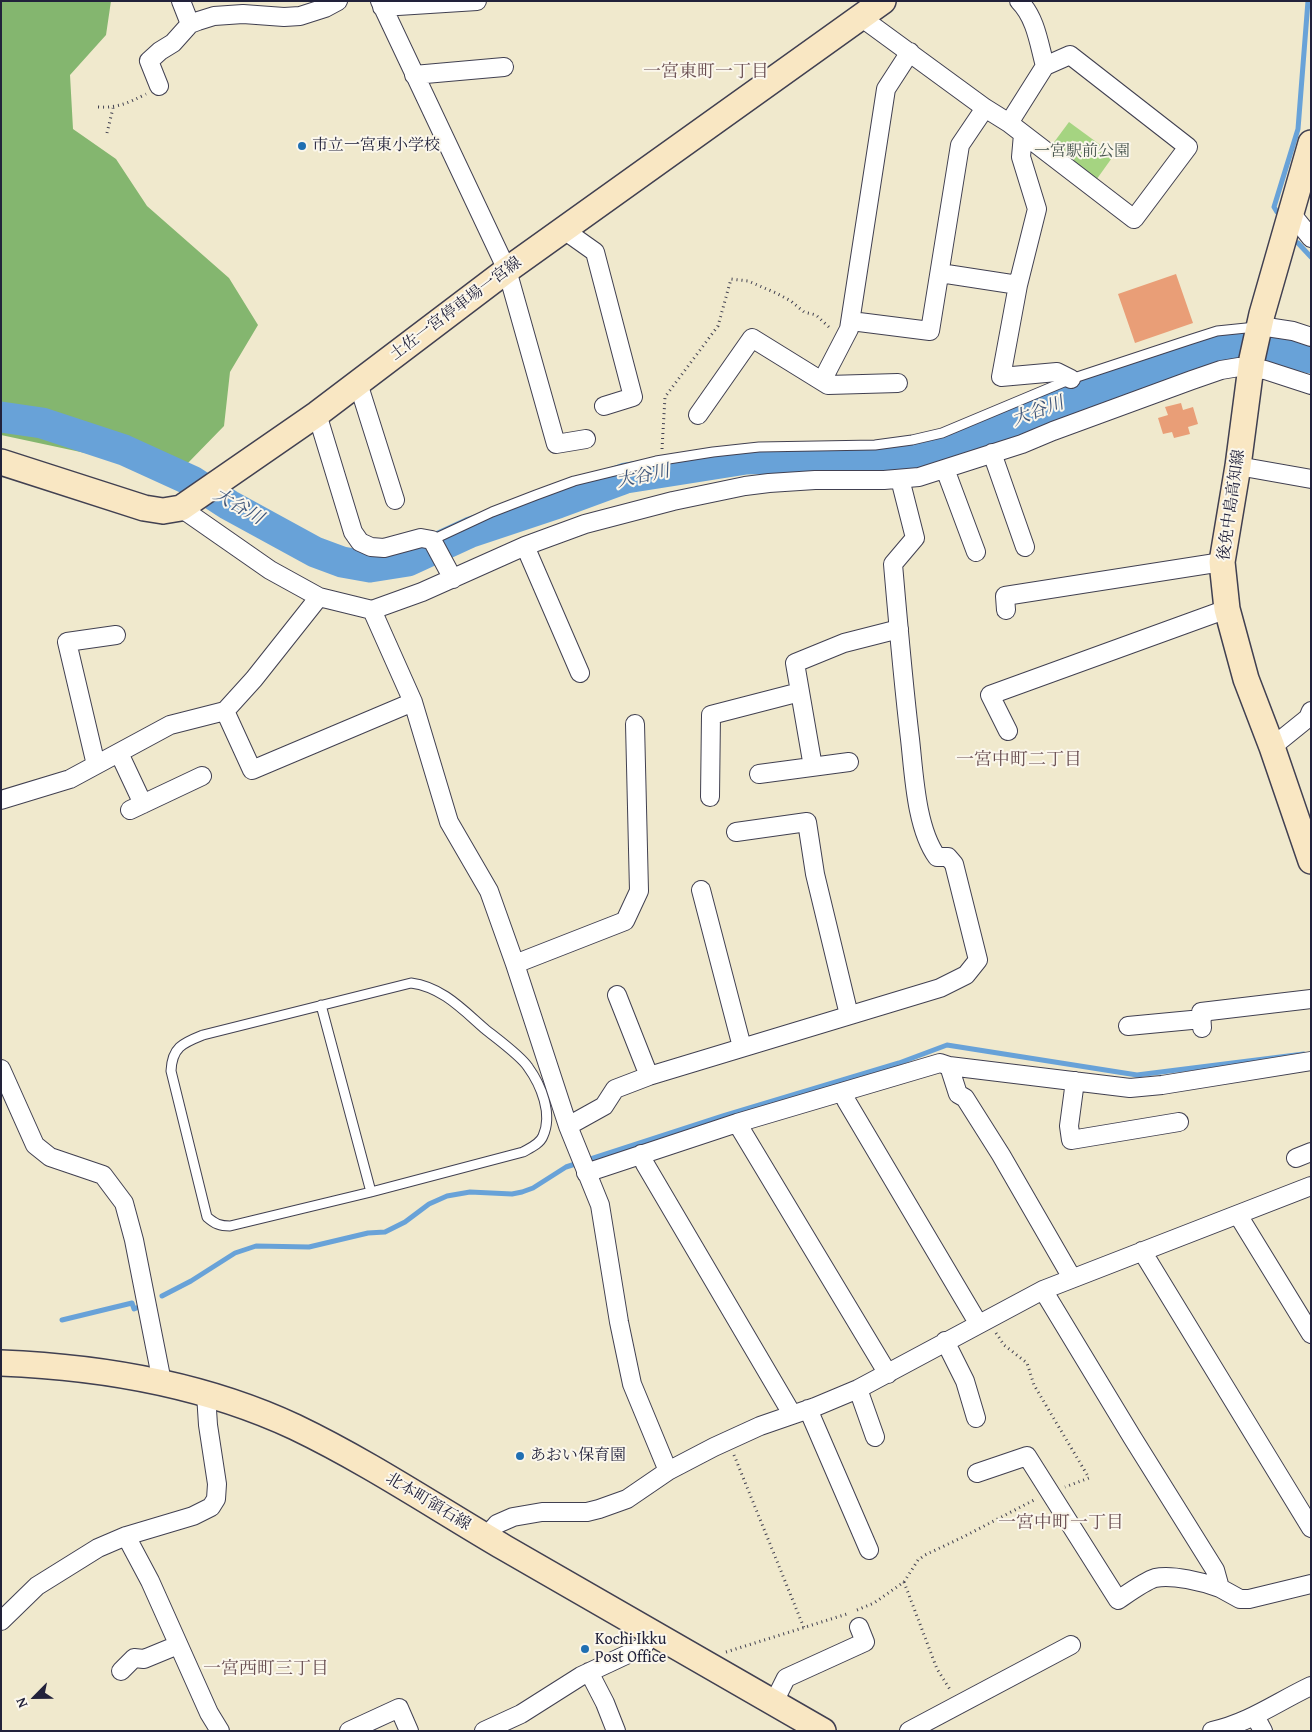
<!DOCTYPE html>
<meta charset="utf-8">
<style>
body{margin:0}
#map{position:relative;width:1312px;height:1732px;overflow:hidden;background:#f0e9cd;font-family:"Gentium Book Plus",serif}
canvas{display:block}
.frame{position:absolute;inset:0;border:2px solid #22223b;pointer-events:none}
.north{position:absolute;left:10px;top:1672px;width:50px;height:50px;-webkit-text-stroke:4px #fbf7ec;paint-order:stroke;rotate:247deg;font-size:14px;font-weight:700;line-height:20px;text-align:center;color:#22223b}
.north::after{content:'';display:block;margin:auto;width:18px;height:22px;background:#22223b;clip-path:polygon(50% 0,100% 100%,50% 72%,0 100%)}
</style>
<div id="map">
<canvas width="1312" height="1732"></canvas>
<div class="frame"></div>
<div class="north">N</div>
</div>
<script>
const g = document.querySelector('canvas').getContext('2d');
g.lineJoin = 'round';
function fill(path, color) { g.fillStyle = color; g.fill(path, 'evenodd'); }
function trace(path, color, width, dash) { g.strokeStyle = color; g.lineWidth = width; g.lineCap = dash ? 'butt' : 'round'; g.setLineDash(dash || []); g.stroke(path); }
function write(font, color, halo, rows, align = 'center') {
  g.font = font + ' "Gentium Book Plus","Noto Serif JP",serif'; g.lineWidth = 4; g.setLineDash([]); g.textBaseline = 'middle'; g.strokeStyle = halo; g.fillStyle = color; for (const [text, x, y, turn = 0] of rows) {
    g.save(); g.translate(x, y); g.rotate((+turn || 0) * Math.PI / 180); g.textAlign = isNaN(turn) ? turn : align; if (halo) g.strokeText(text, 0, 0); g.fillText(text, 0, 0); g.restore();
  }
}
fill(new Path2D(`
 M1069,122L1114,155L1094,183L1049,149Z`), '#a5d481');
fill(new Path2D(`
 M1,1H111L106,35L70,75L73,129L116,159L147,206L229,278L258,325L230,372L224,426L186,465L132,463L1,435Z`), '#84b66f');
trace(new Path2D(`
 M1277,212L1274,207L1298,129L1308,1
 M1298,243L1311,257
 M162,1296L191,1281L235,1253L256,1246L309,1247L368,1233L385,1232L405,1222L429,1204L447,1196L470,1192L512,1194L522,1192L533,1188L566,1167L723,1116L899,1063L947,1045L1137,1075L1304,1054
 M62,1320L132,1303L134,1309L139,1307`), '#68a2d8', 5);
trace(new Path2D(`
 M1,417L42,423L124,450L192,481L229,505L315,552L342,562L370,567L408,561L471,532L558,503L626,478L746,459L917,455C955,448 991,433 1026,416L1220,349L1246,344L1311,358`), '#68a2d8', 31);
fill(new Path2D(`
 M1176,274L1193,323L1135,343L1118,294Z
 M1181,403L1183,410L1193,407L1198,424L1188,427L1190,434L1174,438L1172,432L1163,434L1158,418L1168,415L1165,407Z`), '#e99e77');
const lane = new Path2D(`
 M432,540L492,512L536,495L574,481L656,461L713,452L759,447L875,445L912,440L942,433L1071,379L1189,340L1217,331L1256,327
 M411,983C442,987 462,1009 485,1029C496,1038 521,1056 528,1067C541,1085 553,1114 543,1136C540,1144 530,1148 523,1152L371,1192L230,1226C220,1226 215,1224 207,1217L171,1071C172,1047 183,1043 203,1035Z
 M321,1005L371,1192`);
const street = new Path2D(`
 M181,1L190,24
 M380,1L507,270L556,444L586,439
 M1019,1C1036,18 1039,44 1045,66
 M382,7L477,1
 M862,18L985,108L1009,123L1134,219L1188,147L1070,55L1045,66L1009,123
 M414,75L504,67
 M159,86L149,61L160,51L173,43L190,24L198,21L214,16L243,14L284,17L300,16L325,8L338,1
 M1023,134L1021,157L1037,209L1018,285L1001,377L1057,372L1071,379
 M1291,213L1311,238
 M564,230L595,252L633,397L604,406
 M940,273L1018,285
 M851,321L930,331L960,145L985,108
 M1260,326L1293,331L1311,337
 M822,381L849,329L886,89L910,52
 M358,383L395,500
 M317,414L353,532L360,542L371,547L384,548L421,538L432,540L453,579
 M698,415L752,338L828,385L898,383
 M992,453L1025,547
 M1238,466L1311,479
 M945,469L976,552
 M181,508L270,570L319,597L372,610L422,592L525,546L585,524L673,501L745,486L769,483L815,480H884L919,477L1022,444L1053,431L1192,380L1221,370L1239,367L1265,370L1311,385
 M525,546L580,673
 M372,610L413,702L449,822L489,891L515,964L568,1126
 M1006,610L1005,596L1222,562
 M225,711L252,770L413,702
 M1008,731L990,695L1227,609
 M1272,747L1308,718L1311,711
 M119,753L143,804
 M96,765L67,642L116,635
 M813,767L795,663L844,643L899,629
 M759,774L849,762
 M710,797L711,715L800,692
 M1,800L70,779L170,725L225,711L254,679L319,597
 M130,810L202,776
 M736,832L807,822L815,874L849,1015
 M701,890L742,1047
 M515,964L625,921L639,891L635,724
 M617,995L649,1076
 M1128,1026L1202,1019
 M1202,1028L1201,1012L1311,999
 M949,1066L1130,1088L1162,1085L1311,1061
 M1,1069L35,1145L50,1157L103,1175L124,1203L134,1240L162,1382
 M1075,1081L1069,1126L1071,1140L1179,1122
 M842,1092L847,1102L978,1323
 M737,1123L888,1374
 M641,1154L645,1164L792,1414
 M1296,1158L1311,1152
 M586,1173L737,1123L940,1063L949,1066L958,1094L965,1098L1001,1155L1072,1278
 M1238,1215L1311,1334
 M1142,1251L1311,1528
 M1043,1290L1132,1437L1215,1570L1220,1588L1240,1599H1249L1311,1584
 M945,1341L965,1381L976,1418
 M858,1389L875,1437
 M808,1409L869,1550
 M668,1471L632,1384L619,1322L600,1205L568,1126L604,1106L615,1089L649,1076L940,988L966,975L978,960L954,864L948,857H937C916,828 914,774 910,739C903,681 898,622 893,564L915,538L900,479
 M977,1473L1027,1456L1118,1600C1127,1594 1145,1581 1155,1578C1172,1574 1203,1582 1220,1588
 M126,1536L150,1581L209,1713L220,1731
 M486,1537L497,1524L513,1517L542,1512H587L599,1509L627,1499L668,1471L714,1447L760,1426L815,1407L858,1389L1043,1290L1311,1186
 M1,1621L37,1586L98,1548L126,1536L193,1516L211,1507L216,1499L217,1484L208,1425L206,1394
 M121,1671L134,1658L144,1659L178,1645
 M589,1672L605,1703L616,1731
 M774,1702L786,1678L865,1642L859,1627
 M1255,1716L1263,1731
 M349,1731L399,1708L409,1731
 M484,1731L521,1714L581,1676L643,1647L652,1633
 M909,1731L1071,1645
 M1212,1731C1249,1723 1277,1702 1311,1686`);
const secondary = new Path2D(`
 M1311,143L1262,314L1252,359L1238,466L1222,562L1227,609L1246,679L1272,747L1311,861
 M1,462L144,508L163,511L181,508L317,414L507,270L883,1
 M1,1363C102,1367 203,1384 295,1427C368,1462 435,1507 505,1548C611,1609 717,1670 823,1731`);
trace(lane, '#414051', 11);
trace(street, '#414051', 20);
trace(secondary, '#414051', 28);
trace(new Path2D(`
 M98,107C118,108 128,103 146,94
 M107,133L113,108
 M662,449L665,397L718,326L731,279L748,281L776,293L791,301L804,312L816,315L831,329
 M996,1333L1004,1345L1027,1363L1034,1385L1089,1478L1065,1487
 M734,1455L804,1628
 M904,1582L937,1669L951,1691
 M857,1610L874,1603L904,1582L918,1560L925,1555L963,1537L1036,1499
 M726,1652L847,1614`), '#414051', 3, [1, 4]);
trace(lane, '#fff', 9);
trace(street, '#fff', 18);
trace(secondary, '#f9e7c3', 25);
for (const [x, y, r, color] of [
 [302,146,5,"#1f6fb2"],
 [520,1456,5,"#1f6fb2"],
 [585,1649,5,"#1f6fb2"]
]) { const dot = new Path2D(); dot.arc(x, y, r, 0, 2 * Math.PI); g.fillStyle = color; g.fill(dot); trace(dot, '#fbf7ec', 2); }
write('16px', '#22223b', '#fbf7ec', [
 ["市立一宮東小学校",312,146],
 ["あおい保育園",530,1456],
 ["Kochi Ikku",595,1640],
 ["Post Office",595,1658]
], 'left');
write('16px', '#495750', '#fbf7ec', [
 ["一宮駅前公園",1082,152]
]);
write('16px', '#22223b', '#fbf7ec', [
 ["土佐一宮停車場一宮線",456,309,-37],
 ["後免中島高知線",1232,505,-82],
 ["北本町領石線",428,1502,31]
]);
write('18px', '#684d50', '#fbf7ec', [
 ["一宮東町一丁目",706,72],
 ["一宮中町二丁目",1019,760],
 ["一宮中町一丁目",1061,1523],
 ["一宮西町三丁目",266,1669]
]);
write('italic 18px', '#3e557a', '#fbf7ec', [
 ["大谷川",1038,412,-20],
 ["大谷川",643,477,-12],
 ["大谷川",238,507,30]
]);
</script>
